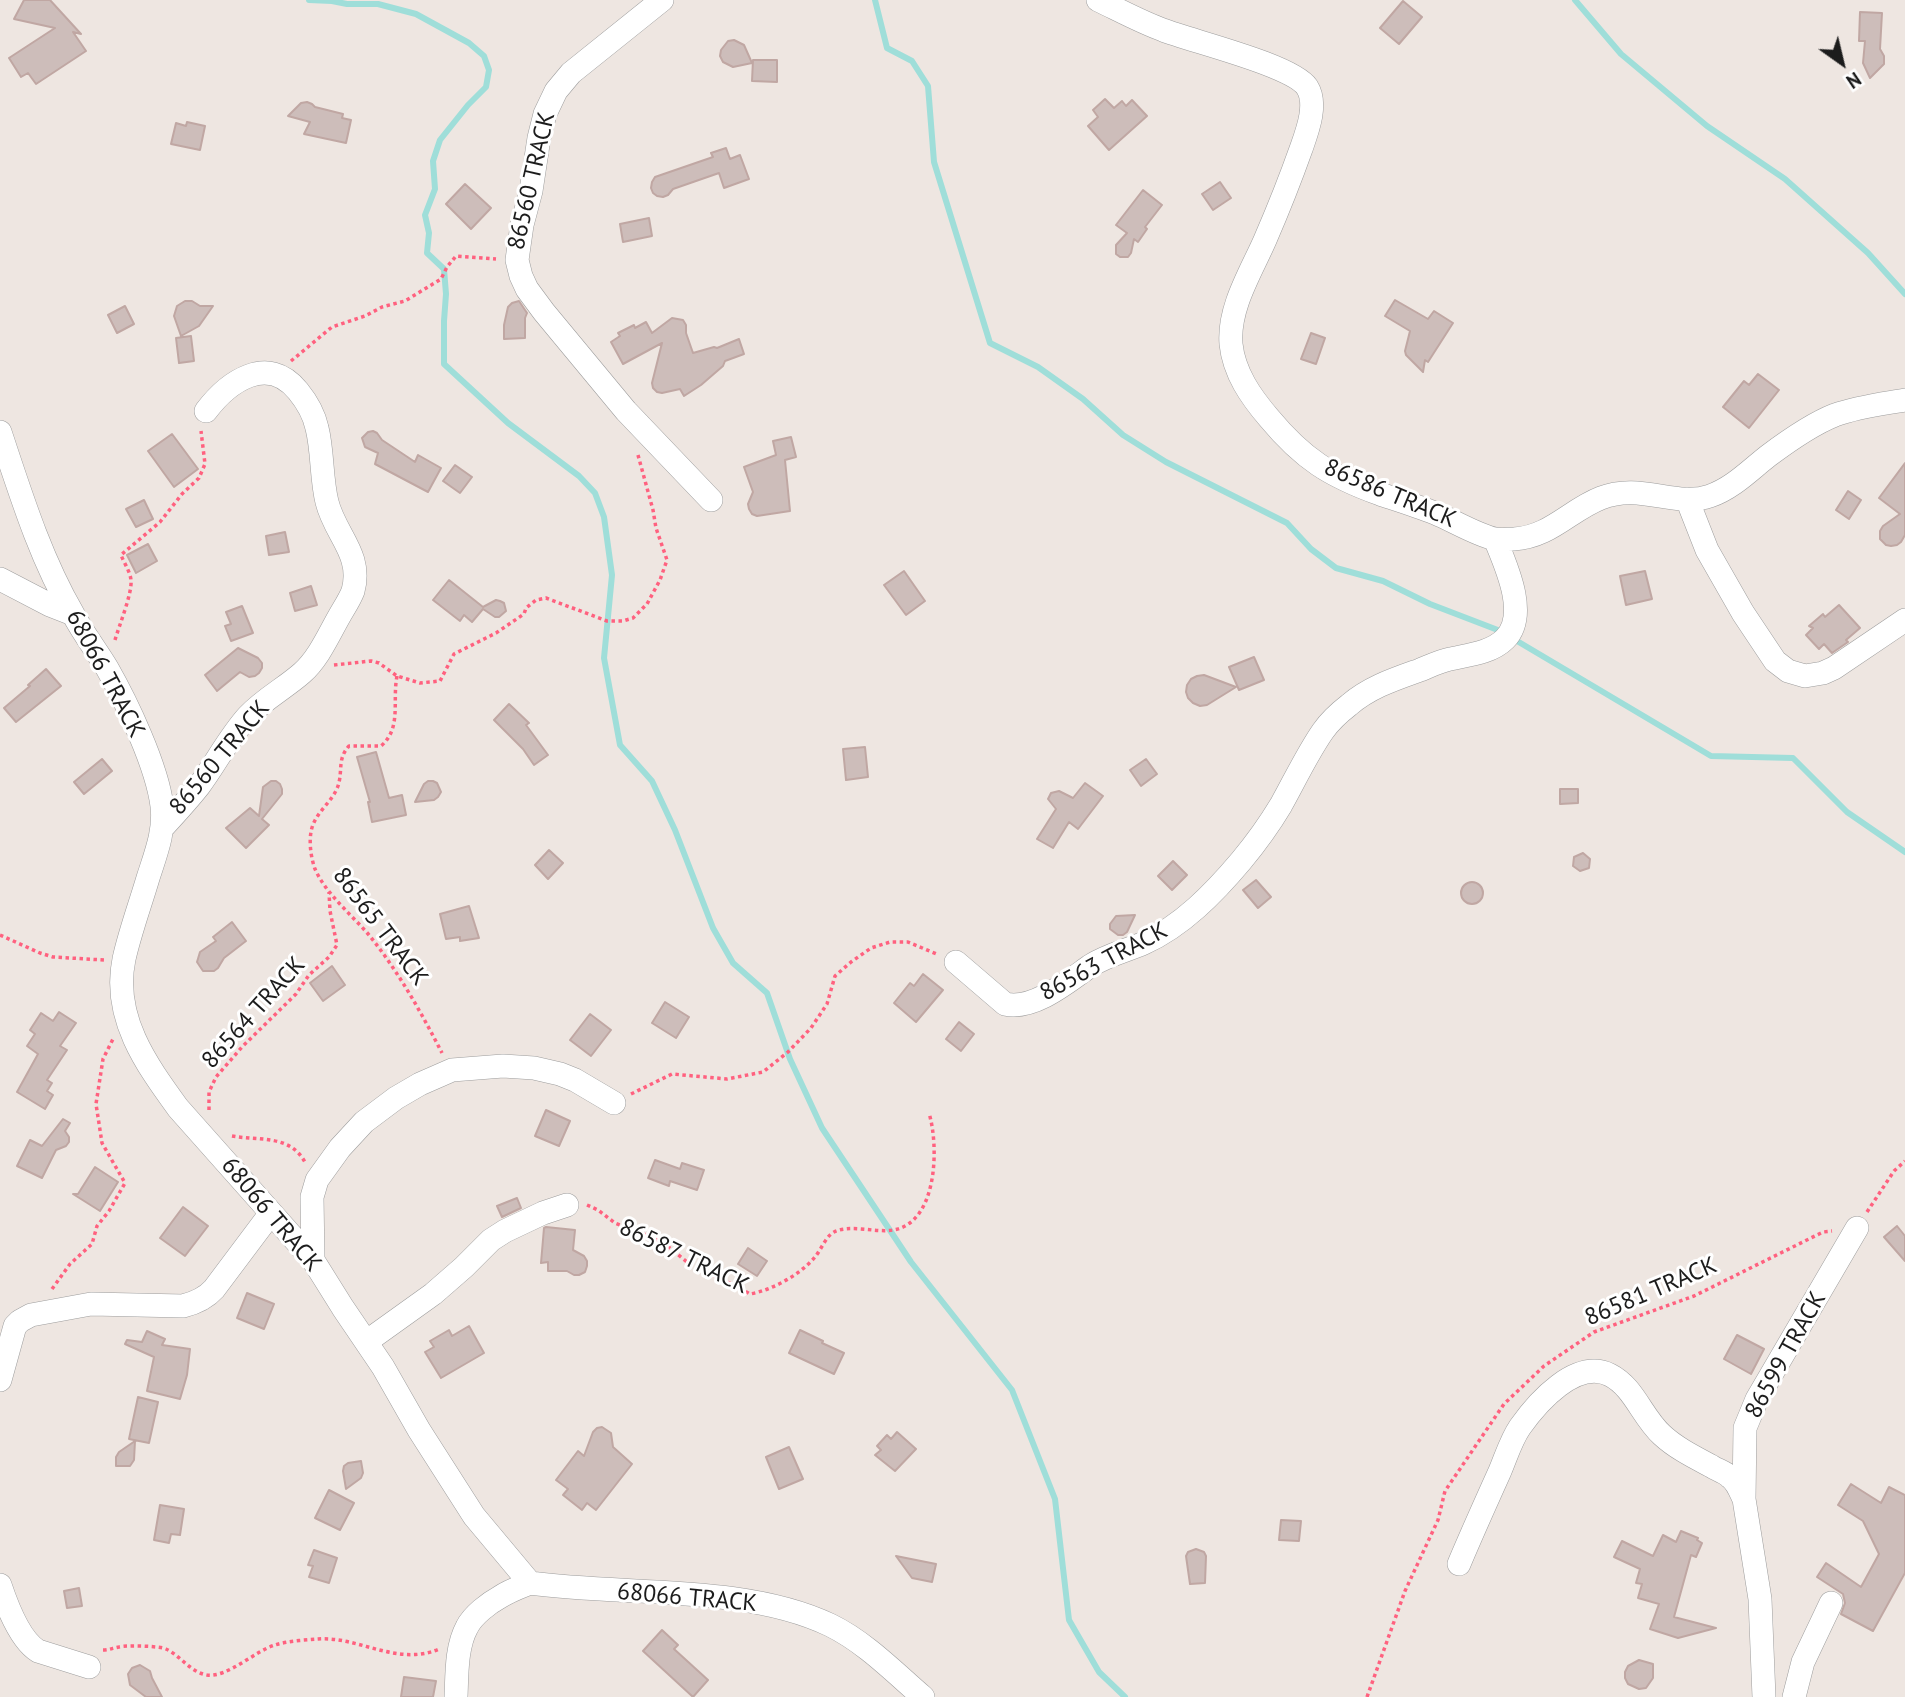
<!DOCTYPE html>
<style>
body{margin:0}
#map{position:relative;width:1905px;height:1697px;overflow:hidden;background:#eee6e1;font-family:"PT Sans",sans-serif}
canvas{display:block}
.north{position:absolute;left:1807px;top:28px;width:70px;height:70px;-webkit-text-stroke:5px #fff;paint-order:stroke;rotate:146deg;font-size:19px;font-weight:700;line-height:28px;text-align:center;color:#1c1c1c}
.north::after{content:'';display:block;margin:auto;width:24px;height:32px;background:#1c1c1c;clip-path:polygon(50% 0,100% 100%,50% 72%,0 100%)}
</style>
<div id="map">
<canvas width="1905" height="1697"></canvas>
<div class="north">N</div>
</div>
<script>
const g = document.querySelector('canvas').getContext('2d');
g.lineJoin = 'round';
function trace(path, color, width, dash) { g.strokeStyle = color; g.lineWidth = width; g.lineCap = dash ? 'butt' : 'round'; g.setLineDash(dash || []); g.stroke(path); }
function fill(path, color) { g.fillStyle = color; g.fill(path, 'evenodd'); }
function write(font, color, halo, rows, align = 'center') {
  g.font = font + ' "PT Sans",sans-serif'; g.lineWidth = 6; g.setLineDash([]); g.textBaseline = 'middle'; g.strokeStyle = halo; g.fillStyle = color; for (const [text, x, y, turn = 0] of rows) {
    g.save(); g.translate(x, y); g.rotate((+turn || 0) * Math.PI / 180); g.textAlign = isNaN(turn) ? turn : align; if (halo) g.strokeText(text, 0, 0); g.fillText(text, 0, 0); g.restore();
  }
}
trace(new Path2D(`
 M309,0L332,1L347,4H378L416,14L469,43L484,56L489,70L486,87L468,105L440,140L433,161L435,189L425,215L429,233L427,253L444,269L446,294L444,321V364L508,423L579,476L595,493L604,517L612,575L604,658L620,745L652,781L675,830L713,928L733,963L767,993L790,1059L822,1128L911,1262L1012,1390L1055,1499L1069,1620L1099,1672L1125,1697
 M875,0L887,48L912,61L928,86L934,162L990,343L1038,367L1083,399L1123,435L1166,462L1287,523L1311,549L1336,568L1383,581L1430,604L1503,632
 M1575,0L1621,54L1707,126L1785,179L1868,253L1905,294
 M1512,638L1711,756L1793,758L1847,812L1905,852`), '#9fded9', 6);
const building = new Path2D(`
 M24,0H50L81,34L73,32L86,51L36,84L28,73L21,77L9,58L55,28L14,19Z
 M1403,1L1422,17L1399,44L1380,28Z
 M1860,12L1882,13L1880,49L1884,56V64L1870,78L1863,63L1865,41H1859Z
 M734,40L744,45L752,63L733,67L723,62L720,56L721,50L728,41Z
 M753,60H777V82L752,81Z
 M1105,99L1114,108L1122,101L1126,106L1132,100L1147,116L1109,150L1088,126L1098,117L1093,110Z
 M307,102L312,104L315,107L343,114L342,118L351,120L346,143L304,134L310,122L288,116L301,103Z
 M187,122L205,126L200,150L171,144L176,123L186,126Z
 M726,148L730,159L740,155L749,179L724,188L719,173L673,189L668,195L663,197L657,196L653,193L651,188L652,182L655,177L713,157L711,153Z
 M1220,182L1231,198L1213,210L1202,194Z
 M465,184L491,208L471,229L446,204Z
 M1143,190L1162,205L1145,227L1147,229L1138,242L1134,239L1131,253L1128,257H1120L1116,254V245L1127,233L1116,225Z
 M649,218L652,236L623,242L620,224Z
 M1395,300L1428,319L1434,311L1453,323L1428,362L1425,360L1423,372L1406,355L1405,351L1410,331L1385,316Z
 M185,301H192L200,306H213L199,326L181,336L174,316L177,306Z
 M519,301L527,313L525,318V338L504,339V325L508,307L512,303Z
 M125,306L134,324L117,333L108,315Z
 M672,318L683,320L686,325V333L693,353L714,347L717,348L739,339L744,354L725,361L723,366L701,385L684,396L680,389L662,393L657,392L653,388L652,383L662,343L623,364L611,342L620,336L618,333L634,325L635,328L646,322L652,333Z
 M1311,333L1325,338L1316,364L1301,359Z
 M191,336L194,361L179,363L176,338Z
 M1758,374L1779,390L1749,428L1723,407L1744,381L1749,385Z
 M373,431L377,433L382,440L415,462L418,455L441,468L428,492L375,464L378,453L365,447L362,438L368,432Z
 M172,434L198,469L174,487L148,451Z
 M791,437L796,457L785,460L790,511L757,516L752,514L749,509L748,504L753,492L744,467L776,455L773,441Z
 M1905,463V535L1901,542L1897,545L1891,546L1886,545L1880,539V531L1883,526L1900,514L1879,498Z
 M455,465L472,477L460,493L443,481Z
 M1848,491L1861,500L1849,519L1836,510Z
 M144,500L153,519L136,527L126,509Z
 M285,532L289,552L269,555L266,536Z
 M148,544L157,561L136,573L127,555Z
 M904,571L925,601L906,615L884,585Z
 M1645,571L1652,599L1626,605L1620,576Z
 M449,580L483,607L496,600L500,601L504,603L506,611L499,617H495L483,609L472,622L464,615L460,621L433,600Z
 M311,586L317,605L295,611L290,593Z
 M1839,605L1860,628L1846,640L1848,642L1832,653L1824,644L1819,649L1806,635L1813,628L1809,626L1823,614L1825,617Z
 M242,606L253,633L231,641L225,626L231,624L226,612Z
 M238,648L258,658L262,663V668L259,673L255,676L249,677L240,672L217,691L205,675Z
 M1254,657L1264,680L1239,690L1229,667Z
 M46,669L61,686L16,722L4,708L30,686L28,685Z
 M1204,675L1236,687L1207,705L1200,706L1193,703L1188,698L1186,692L1187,685L1191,679L1197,676Z
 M509,704L529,723L526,725L548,755L534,765L523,749L494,720Z
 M865,747L868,777L846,780L843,749Z
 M376,752L389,798L402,795L406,815L372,822L368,802H370L357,757Z
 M102,759L112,771L84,794L74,782Z
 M1146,759L1157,774L1141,786L1130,770Z
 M271,781H276L280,784L282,789V794L262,819L269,825L246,848L226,828L250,808L259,816L263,787Z
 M428,781H433L437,783L441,792L438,797L434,800L415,802L424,784Z
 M1085,783L1103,796L1078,829L1069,822L1053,848L1037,839L1056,809L1048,799L1051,793L1059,791L1073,798Z
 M1560,789H1578V803L1560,804Z
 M549,850L563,863L548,879L535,865Z
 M1583,853L1590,859L1589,868L1580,871L1573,866L1574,857Z
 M1173,861L1187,875L1172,890L1158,876Z
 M1256,880L1271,897L1258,908L1243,890Z
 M1461 893a11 11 0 1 1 22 0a11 11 0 1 1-22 0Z
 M469,906L479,938L460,941V937L446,939L440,914Z
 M1135,915L1127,932L1123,935H1118L1110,929V924L1116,916Z
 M232,922L246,941L224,958L218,968L214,971H203L197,962L200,952L216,941L213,937Z
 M332,966L345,985L323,1001L310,983Z
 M923,974L943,990L916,1022L894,1003L910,983L914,986Z
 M665,1002L689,1017L676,1038L652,1023Z
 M59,1012L76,1023L60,1046L67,1050L47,1080L52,1083L47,1091L53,1095L45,1109L17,1092L38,1054L27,1046L35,1034L30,1030L41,1013L53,1021Z
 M590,1014L611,1030L591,1056L570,1040Z
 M959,1022L974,1034L961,1051L946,1039Z
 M546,1110L570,1121L559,1146L535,1136Z
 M63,1119L70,1123L65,1131L69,1137V1142L66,1146L56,1150L42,1178L17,1166L30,1140L42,1146Z
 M655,1160L680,1169L682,1163L704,1170L697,1190L670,1181L669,1186L648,1178Z
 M95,1167L118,1182L100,1211L73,1194H78Z
 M517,1198L521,1208L502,1217L497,1206Z
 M183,1207L208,1226L185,1256L160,1238Z
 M1897,1226L1905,1236V1261L1884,1237Z
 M546,1227L575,1230L573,1250L584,1256L587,1261V1266L585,1272L579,1275H574L567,1271H548V1262L541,1263L544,1228Z
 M748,1248L767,1261L757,1276L738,1264Z
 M247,1293L274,1304L264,1329L237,1318Z
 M469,1326L484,1353L441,1378L425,1352L434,1347L430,1341L449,1330L452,1336Z
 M800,1330L823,1341L822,1343L844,1353L834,1374L789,1353Z
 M147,1331L165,1339L162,1345L190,1349L187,1375L180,1399L147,1391L154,1357L125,1344L127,1340L142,1342Z
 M1737,1335L1764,1349L1751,1374L1724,1359Z
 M138,1397L158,1402L149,1443L129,1439Z
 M602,1427L611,1433L613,1447L632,1464L596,1510L587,1503L582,1510L563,1495L568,1489L556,1480L578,1451L584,1456L593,1432L597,1428Z
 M897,1432L916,1449L895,1471L875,1455L881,1450L877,1446L887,1435L891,1439Z
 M135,1441L134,1460L130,1466H116V1457L119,1452Z
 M789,1447L803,1479L779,1489L766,1457Z
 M361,1461L363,1473L361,1478L346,1489L343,1471L344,1466L348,1463Z
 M1851,1484L1881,1503L1889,1487L1905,1495V1573L1873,1631L1841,1614L1845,1603L1843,1594L1817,1577L1826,1563L1861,1587L1879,1554L1863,1521L1838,1505Z
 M329,1490L354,1503L340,1530L315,1518Z
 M160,1505L184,1509L180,1535L171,1534L169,1543L154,1540Z
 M1281,1520L1301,1521L1299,1541L1279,1540Z
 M1681,1531L1698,1538L1697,1540L1702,1543L1696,1557L1691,1555L1674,1617L1716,1628L1678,1638L1650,1629L1659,1604L1638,1598L1642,1584L1636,1583L1640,1569L1614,1557L1622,1541L1653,1556L1663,1535L1676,1542Z
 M1196,1549L1204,1552L1206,1556L1205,1583L1190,1584L1186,1556L1188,1552Z
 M314,1550L337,1558L329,1583L309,1577L313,1566L308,1565Z
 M896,1556L936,1564L932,1582L912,1578Z
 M79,1588L82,1606L67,1608L64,1591Z
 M662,1630L678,1645L674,1649L708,1680L693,1697L643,1651Z
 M1639,1660L1653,1664V1678L1646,1688L1639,1689L1628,1684L1625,1678V1672L1628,1666Z
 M140,1665L150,1671L152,1678L162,1697H146L130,1685L128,1674L132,1668Z
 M404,1677L436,1681L433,1697H401Z`);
fill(building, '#cdbdba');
trace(building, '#c0a7a3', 2);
const minor = new Path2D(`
 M662,0L571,73L556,91L545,114L539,138L531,191L522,225L517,260L521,276L527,289L544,312L626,411L711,500
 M1098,0C1119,10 1141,22 1163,30C1191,41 1292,65 1307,87C1318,104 1307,132 1301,149C1290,180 1278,210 1265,240C1251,272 1228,308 1231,344C1234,373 1251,397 1269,418C1303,459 1330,476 1380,494C1398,500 1417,506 1435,513C1452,520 1477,535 1495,539C1500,540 1508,539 1514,539C1550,537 1570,510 1601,498C1640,482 1676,508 1710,496C1733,488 1750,470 1768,456C1788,441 1812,424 1835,415C1857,407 1882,404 1905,400
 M0,432C21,495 40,557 73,614C83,633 96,650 107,668C127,703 157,766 162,806C165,831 156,853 148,878C140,905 130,932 124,959C112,1017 146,1064 178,1108L313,1260L343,1308L383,1367L419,1430L474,1516L530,1583C624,1596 744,1584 830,1625C865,1642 894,1672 923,1697
 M1687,499L1707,550L1743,613L1775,661L1788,671L1805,676L1823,673L1834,668L1905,620
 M0,579L50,605L73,614
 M164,826C176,813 188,800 199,786C216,763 229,737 248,716C264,699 285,688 302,673C319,658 329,634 340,615C344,608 350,599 353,591C363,554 335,535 327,502C321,478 323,452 317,428C314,414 307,402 298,391C268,353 228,382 206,411
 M956,962L1005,1004C1033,1011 1069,981 1090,966C1107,955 1126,951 1144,943C1182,926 1214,893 1241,861C1256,843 1269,825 1281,805C1295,780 1307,754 1323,731C1330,721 1340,712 1349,705C1370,687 1395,679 1420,670C1430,666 1440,661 1450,659C1468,655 1491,653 1505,639C1529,615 1506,566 1495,539
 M313,1260L312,1197L317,1180L340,1148L364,1122L396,1098L420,1084L452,1070L503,1066L534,1068L560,1074L575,1080L614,1103
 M366,1342L433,1294L464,1267L491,1240L505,1231L543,1213L567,1205
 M0,1380L15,1326L20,1321L31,1315L91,1304L183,1306C195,1303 206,1298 214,1289L271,1213
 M1459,1564C1472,1533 1486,1502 1500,1471C1506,1457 1511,1440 1520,1427C1537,1403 1576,1358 1610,1375C1634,1387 1642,1417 1662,1435C1676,1448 1694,1457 1711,1466C1717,1470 1725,1472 1730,1477C1737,1482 1740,1491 1744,1499
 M0,1585C7,1606 20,1640 38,1651L89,1667
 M456,1697C457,1675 456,1647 467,1627C473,1615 489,1603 500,1597C509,1591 520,1587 530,1583
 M1764,1697L1760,1599L1744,1499L1745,1428L1757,1399L1857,1228
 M1794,1697L1803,1662L1831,1603`);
trace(minor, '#9d9d9d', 24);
trace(new Path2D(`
 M291,361L332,327L365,316L382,307L405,301L441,279L447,267L456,256L496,259
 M115,640C119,626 132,594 131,581C131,573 124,563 121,555L160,522L182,494L199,478L205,464L201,431
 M334,665L371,661L379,663L397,676L420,683L440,681L454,654L496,633L524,614L526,608L536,600L546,598L607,621H623L633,618L647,604L660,580L667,560L656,528L653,510L638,455
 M397,676C392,701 402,728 381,746H349C337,759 343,771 338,786C332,803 314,813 311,832C309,843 311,858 315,869C326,894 351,914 369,935C398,971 421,1012 442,1053
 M0,935L40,953L53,957L104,960
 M631,1094L672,1074L727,1079L763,1072L788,1052L811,1028L827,1004L835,976L851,962L871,948L890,942H908L939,955
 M209,1110V1092L216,1077L242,1047L296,994L309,975L329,957L337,945L330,911L329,892
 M232,1136C260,1141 291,1134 306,1164
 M587,1205L598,1210L615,1223L649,1236L666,1245L692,1266L738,1287L750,1294C772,1290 800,1275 815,1257C821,1250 826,1236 834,1232C850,1224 876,1233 893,1230C938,1223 939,1146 929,1113
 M1867,1212L1894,1171L1905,1161
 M52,1289L70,1264L92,1244L97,1226L109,1211L125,1183L102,1143L96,1104L103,1059L113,1039
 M103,1650C109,1650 113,1648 119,1647C126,1645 161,1646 166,1649C181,1656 190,1672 207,1675C227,1678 255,1651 275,1645C288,1641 304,1640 318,1639C359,1636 397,1667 439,1649
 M1367,1697L1405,1591L1438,1520L1445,1491L1504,1404L1544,1366L1594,1332L1694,1296L1823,1232L1832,1231`), '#ff617f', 3.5, [3.5, 3.5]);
trace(minor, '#fff', 23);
write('24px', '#1c1c1c', '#fff', [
 ["86560 TRACK",532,181,-77],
 ["86586 TRACK",1390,494,23],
 ["68066 TRACK",105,674,62],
 ["86560 TRACK",220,758,-50],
 ["86565 TRACK",380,927,53],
 ["86563 TRACK",1104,962,-28],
 ["86564 TRACK",254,1013,-48],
 ["68066 TRACK",271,1215,50],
 ["86587 TRACK",684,1257,26],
 ["86581 TRACK",1651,1292,-23],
 ["86599 TRACK",1786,1355,-61],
 ["68066 TRACK",687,1598,5]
]);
</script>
